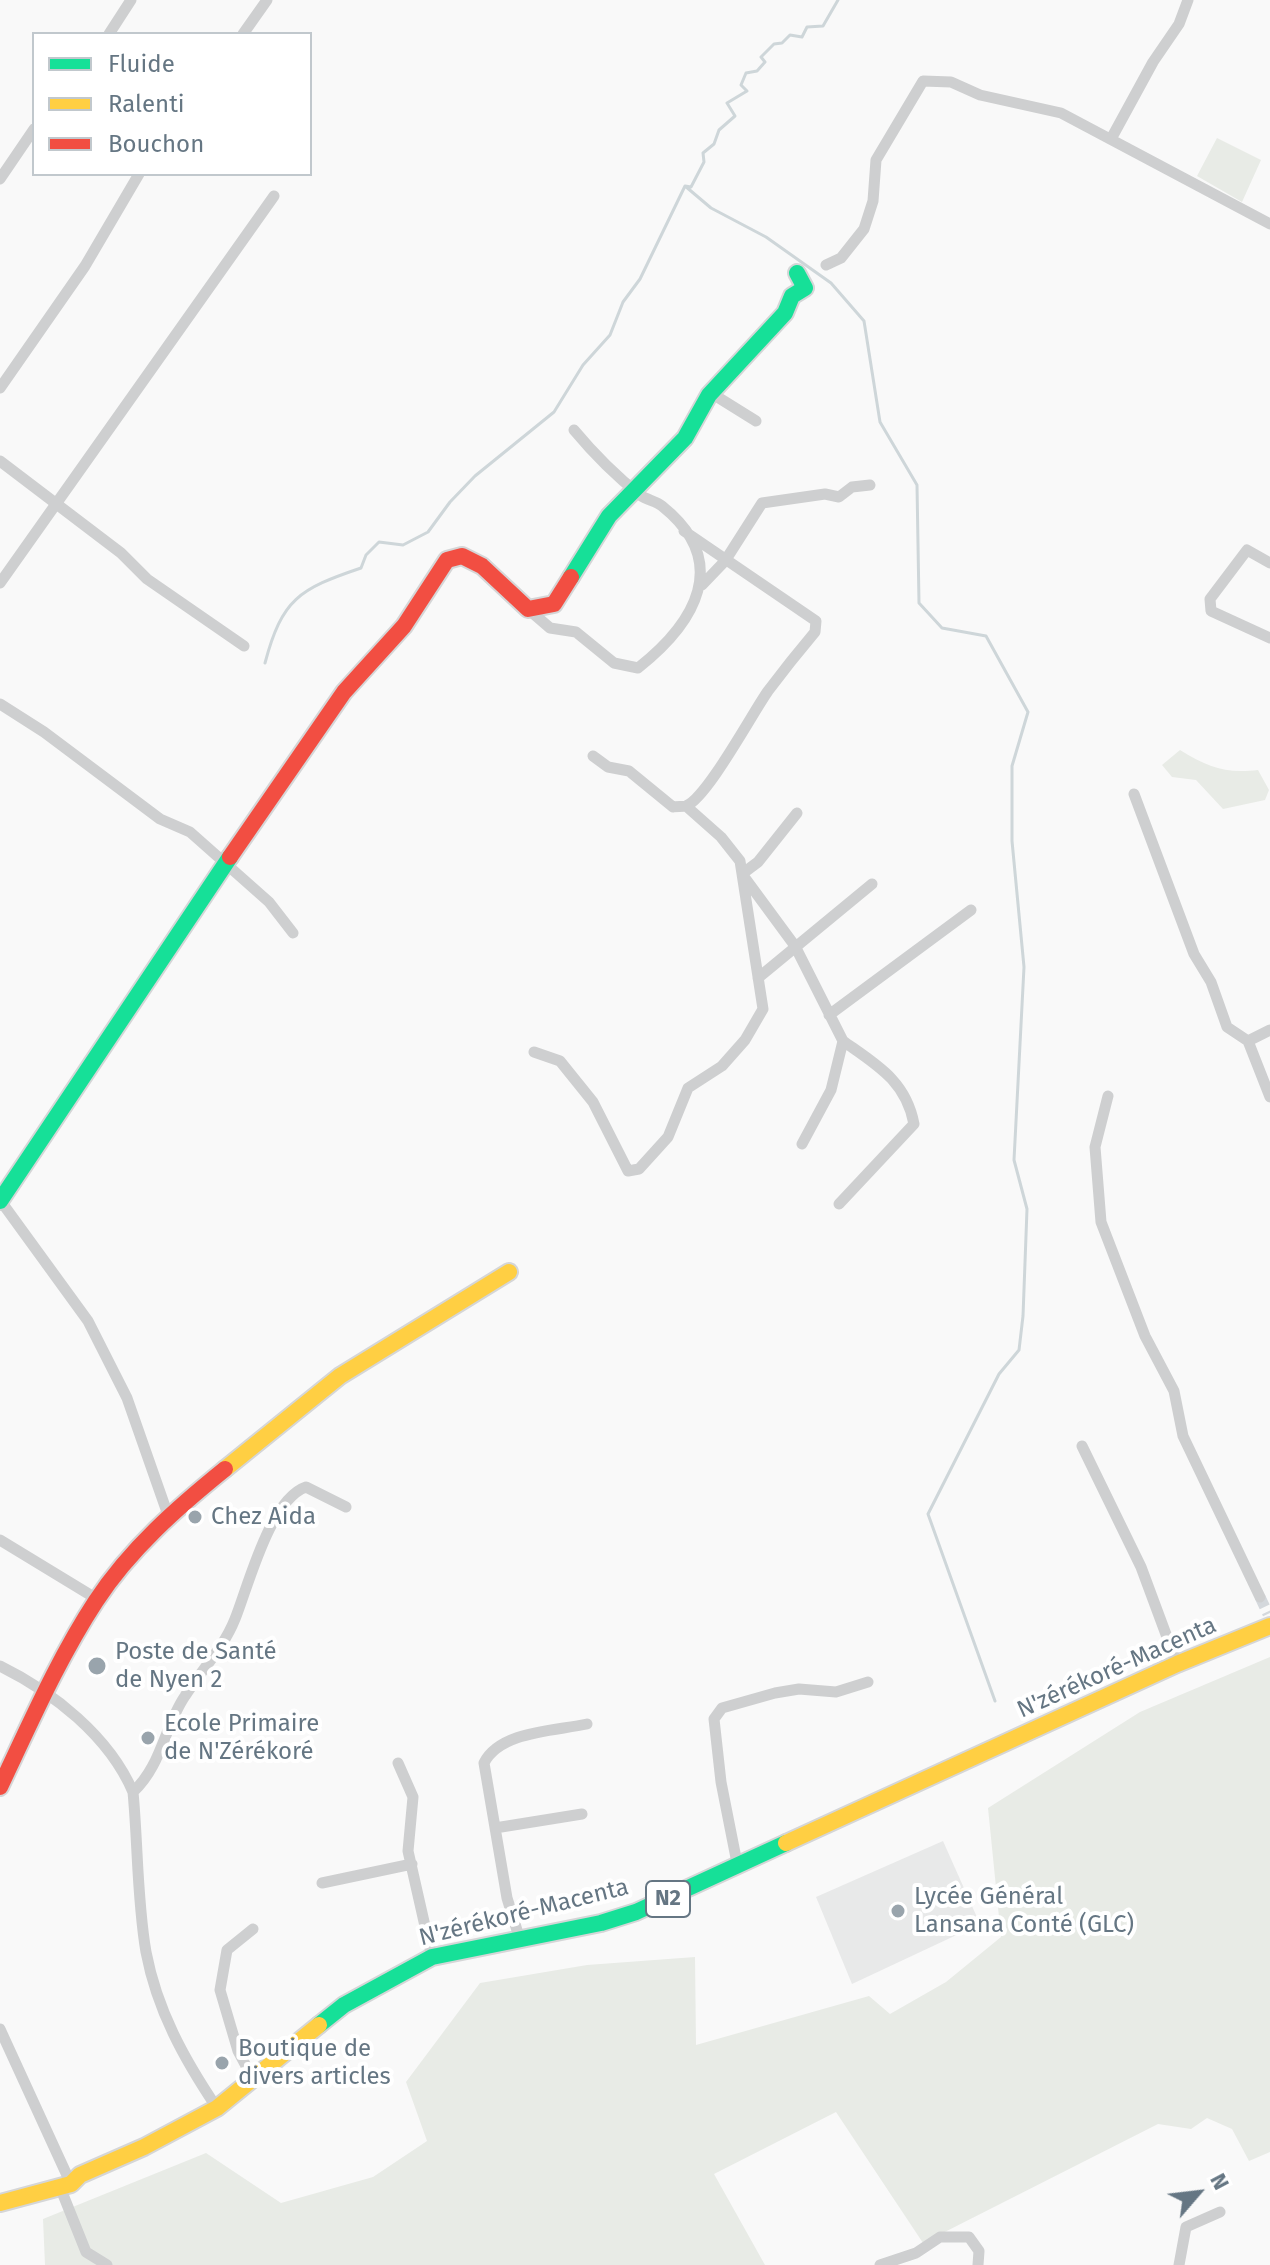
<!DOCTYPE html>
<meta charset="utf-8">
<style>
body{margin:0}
#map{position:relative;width:1270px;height:2265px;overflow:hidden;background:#f9f9f9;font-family:"Fira Sans",sans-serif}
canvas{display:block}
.legend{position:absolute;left:32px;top:32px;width:280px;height:144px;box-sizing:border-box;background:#fff;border:2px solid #c1c8cd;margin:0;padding:10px 14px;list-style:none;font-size:24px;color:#657683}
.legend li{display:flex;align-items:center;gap:16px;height:40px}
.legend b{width:40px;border:2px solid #c1c8cd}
.north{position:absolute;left:1158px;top:2153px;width:80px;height:80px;-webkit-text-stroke:6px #fff;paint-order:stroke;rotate:62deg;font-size:22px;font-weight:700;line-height:32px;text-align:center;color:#657683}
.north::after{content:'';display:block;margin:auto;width:28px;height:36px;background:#657683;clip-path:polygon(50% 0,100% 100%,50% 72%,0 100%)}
</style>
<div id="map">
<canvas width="1270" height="2265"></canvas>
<ul class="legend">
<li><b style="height:10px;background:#16e098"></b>Fluide</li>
<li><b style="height:10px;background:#ffcf43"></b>Ralenti</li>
<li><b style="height:10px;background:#f24e42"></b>Bouchon</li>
</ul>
<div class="north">N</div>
</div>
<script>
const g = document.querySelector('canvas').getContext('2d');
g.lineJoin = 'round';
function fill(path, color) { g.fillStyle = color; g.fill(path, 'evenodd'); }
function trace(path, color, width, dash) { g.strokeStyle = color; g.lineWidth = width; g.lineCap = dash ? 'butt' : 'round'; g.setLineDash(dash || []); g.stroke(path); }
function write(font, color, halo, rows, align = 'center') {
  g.font = font + ' "Fira Sans",sans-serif'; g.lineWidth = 8; g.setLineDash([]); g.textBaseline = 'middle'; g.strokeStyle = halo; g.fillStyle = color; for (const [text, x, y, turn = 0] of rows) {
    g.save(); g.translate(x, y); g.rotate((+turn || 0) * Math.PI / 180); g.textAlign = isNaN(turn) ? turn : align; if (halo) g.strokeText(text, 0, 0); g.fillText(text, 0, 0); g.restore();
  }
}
fill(new Path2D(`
 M943,1841L980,1924L852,1984L816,1897Z`), '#e8e9e9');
fill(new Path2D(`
 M1217,138L1261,160L1242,202L1197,176Z
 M1180,750C1208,767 1225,774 1258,770L1269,790L1265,800L1223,809L1196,780L1172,777L1162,765Z
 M1270,1657V2152L1249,2161L1232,2129L1207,2118L1191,2129L1158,2124L923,2243L836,2112L714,2174L765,2265H45L43,2219L206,2153L281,2203L373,2177L427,2141L406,2082L480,1983L587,1965L695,1957L696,2045L869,1996L890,2014L946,1982L1001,1937L988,1808L1140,1712Z`), '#e8ebe6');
trace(new Path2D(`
 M685,186L711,208L766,237L831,283L864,321L880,422L917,485L919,603L942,628L986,636L1028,712L1012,766V841L1024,967L1014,1160L1027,1209L1023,1316L1019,1350L999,1374L928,1514L995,1701
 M265,663C282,599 299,589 361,568L366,555L379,542L403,545L428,532L450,502L475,476L554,412L583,365L610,335L623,302L640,279L685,186L691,187L704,162L703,153L714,144L719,130L735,116L727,103L747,91L741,85L746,73L757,71L765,62L761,57L774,44L782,43L790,35L802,37L807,27L823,26L838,0`), '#ced6d9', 3);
trace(new Path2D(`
 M1260,1597L1268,1614`), '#d4d8dc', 11, [11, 5.5]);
const fast = new Path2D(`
 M571,577L609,516L685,438L709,395L785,313L792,296L805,288L797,273
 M0,1201L230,857
 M319,2025L344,2005L432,1957L601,1923L636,1912L786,1843`);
const slow = new Path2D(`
 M225,1469L340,1376L509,1272
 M786,1843L1177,1664L1270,1626
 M0,2203L71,2184L80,2175L144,2147L217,2108L319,2025`);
const jam = new Path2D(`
 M230,857L344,692L404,626L447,560L462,556L482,566L528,609L554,604L571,577
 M0,1787C30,1724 58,1659 96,1601C130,1549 178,1507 225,1469`);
trace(fast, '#d5d6d7', 20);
trace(slow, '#d5d6d7', 20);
trace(jam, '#d5d6d7', 20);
trace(new Path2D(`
 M109,34L131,0
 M243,34L267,0
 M1111,139L1153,62L1179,24L1188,0
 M0,179L34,129
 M826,265L841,258L864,229L873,201L876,160L923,81L951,82L980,95L1061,113L1270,224
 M0,388L85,266L139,174
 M711,393L756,421
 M0,461L121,553L147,579L244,646
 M1270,563L1247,550L1210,599L1211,611L1270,638
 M0,583L274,196
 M702,585L725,561L762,503L825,494L839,497L852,487L870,485
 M528,609L550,628L576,632L614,663L638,668C695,623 732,562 662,506C656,501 647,500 640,495C616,476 594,454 574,430
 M0,704L44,732L160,819L190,832L269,902L293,933
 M593,756L608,767L629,771L673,807C677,806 682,807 686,806C707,798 753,712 768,691C783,671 799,651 815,632L816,621L684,531
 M1134,794L1194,954L1211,982L1227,1027L1248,1041
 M797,813L758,862L742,874L795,946L843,1041L831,1090L802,1144
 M758,978L872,884
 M829,1015L971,910
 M1270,1030L1248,1041L1270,1097
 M534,1052L560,1061L593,1102L628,1171L639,1169L668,1137L688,1088L722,1066L745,1040L763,1009L740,861L721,837L686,806
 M1108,1096L1095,1147L1101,1222L1145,1336L1174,1391L1183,1436L1260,1597
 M0,1200L88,1321L127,1398L168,1515
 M839,1204L914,1124C906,1081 877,1065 843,1041
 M1082,1446L1141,1567L1177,1664
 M0,1540L97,1599
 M0,1666C53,1692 109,1736 133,1792C138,1845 137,1900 146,1952C157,2010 184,2059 217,2108
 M398,1763L413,1797L408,1851L432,1957
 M133,1792C162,1765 164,1727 185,1696C202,1669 223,1649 235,1619C248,1587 270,1499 306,1487L346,1507
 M495,1828L582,1814
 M738,1868L721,1782L714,1719L722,1708L775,1693L799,1689L836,1692L868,1682
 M322,1883L412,1864
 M253,1929L227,1950L220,1990L238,2051L253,2079
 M520,1940L507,1898L484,1763C500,1731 555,1731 587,1724
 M0,2029L71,2184
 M60,2187L86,2252L107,2265
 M880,2265L916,2253L940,2237H969L979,2251L978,2265
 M1179,2265L1186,2227L1220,2212`), '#cecfd0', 11);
trace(fast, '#16e098', 16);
trace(slow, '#ffcf43', 16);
trace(jam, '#f24e42', 16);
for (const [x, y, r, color] of [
 [195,1517,8,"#99a4ac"],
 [97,1666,10,"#99a4ac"],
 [148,1738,8,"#99a4ac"],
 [898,1911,8,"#99a4ac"],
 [222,2063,8,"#99a4ac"]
]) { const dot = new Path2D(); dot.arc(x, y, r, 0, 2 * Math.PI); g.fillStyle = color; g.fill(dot); trace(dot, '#fff', 3); }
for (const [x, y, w] of [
 [668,1899,44]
]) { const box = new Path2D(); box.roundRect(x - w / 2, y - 18, w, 36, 6); g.fillStyle = '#fff'; g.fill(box); trace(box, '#657683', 2); }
write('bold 22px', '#657683', null, [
 ["N2",668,1899]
]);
write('24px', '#657683', '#fff', [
 ["Chez Aida",211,1517],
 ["Poste de Santé",115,1652],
 ["de Nyen 2",115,1680],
 ["Ecole Primaire",164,1724],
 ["de N'Zérékoré",164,1752],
 ["Lycée Général",914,1897],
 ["Lansana Conté (GLC)",914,1925],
 ["Boutique de",238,2049],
 ["divers articles",238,2077]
], 'left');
write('24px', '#657683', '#fff', [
 ["N'zérékoré-Macenta",1117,1668,-24],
 ["N'zérékoré-Macenta",524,1913,-14]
]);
</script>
